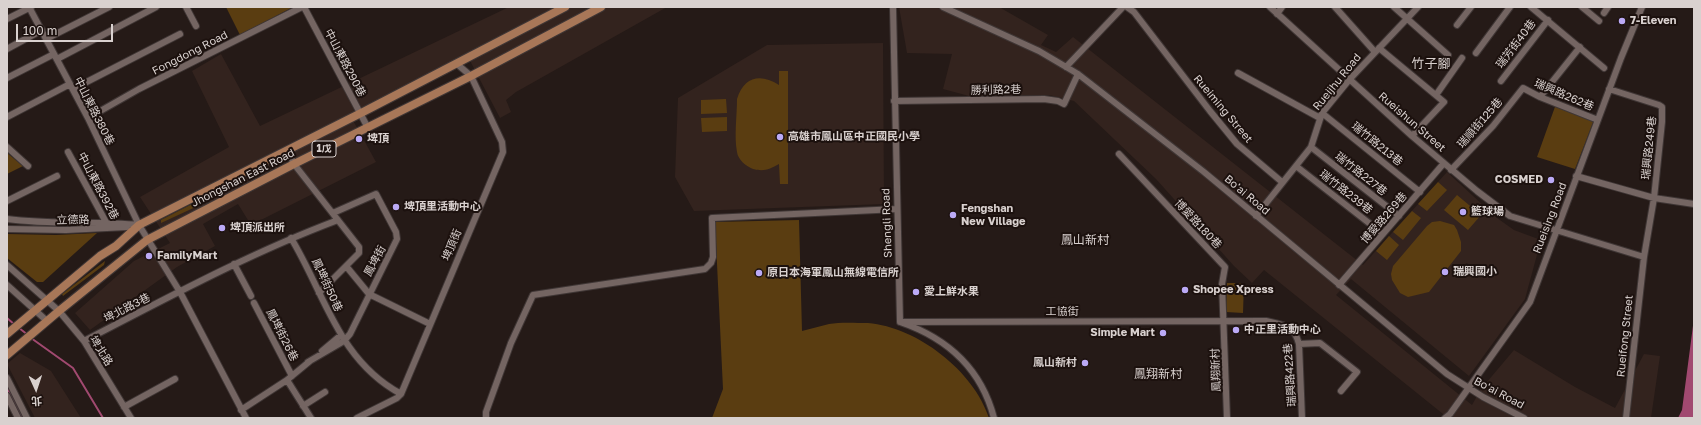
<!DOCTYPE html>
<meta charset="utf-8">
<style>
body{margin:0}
#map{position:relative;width:1701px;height:425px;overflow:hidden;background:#251a17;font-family:"Golos Text","Noto Sans TC",sans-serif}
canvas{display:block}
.frame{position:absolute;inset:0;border:8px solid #d9d1cf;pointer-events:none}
.north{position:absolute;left:16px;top:369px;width:40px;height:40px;-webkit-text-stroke:3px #1c110e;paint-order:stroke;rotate:177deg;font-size:11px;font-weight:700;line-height:16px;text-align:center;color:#d9d1cf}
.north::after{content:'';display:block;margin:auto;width:14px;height:18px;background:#d9d1cf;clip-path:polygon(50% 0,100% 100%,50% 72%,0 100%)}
.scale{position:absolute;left:16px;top:24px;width:97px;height:18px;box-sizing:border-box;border:2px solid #d9d1cf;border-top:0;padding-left:5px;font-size:12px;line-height:14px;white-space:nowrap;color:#d9d1cf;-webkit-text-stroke:3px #1c110e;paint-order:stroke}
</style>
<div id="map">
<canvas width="1701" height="425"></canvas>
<div class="frame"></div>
<div class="north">北</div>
<div class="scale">100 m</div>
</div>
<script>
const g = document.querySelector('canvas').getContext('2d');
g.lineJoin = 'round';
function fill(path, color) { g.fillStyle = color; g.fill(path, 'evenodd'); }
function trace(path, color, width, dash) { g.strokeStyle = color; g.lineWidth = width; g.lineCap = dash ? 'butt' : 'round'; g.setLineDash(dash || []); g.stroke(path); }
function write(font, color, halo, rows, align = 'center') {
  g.font = font + ' "Golos Text","Noto Sans TC",sans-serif'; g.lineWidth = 4; g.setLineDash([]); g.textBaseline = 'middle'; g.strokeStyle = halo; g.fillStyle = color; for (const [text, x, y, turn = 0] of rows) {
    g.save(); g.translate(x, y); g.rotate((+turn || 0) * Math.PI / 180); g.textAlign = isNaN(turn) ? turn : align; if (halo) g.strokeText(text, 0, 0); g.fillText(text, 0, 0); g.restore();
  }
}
fill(new Path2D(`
 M509,7H667L516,92L506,100L511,112L500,118L467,55L350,115L376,162L251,225L238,204L203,224L215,246L177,267L90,330L75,313L134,261L170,243L140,197L229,147L192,71L221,54L260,126Z
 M899,7H999L1048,35L1041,45L1056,52L1073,37L1363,265L1447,172L1497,218L1514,230L1541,240L1525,299L1469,376L1351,279L1336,295L1472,405L1481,389L1514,350L1575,387L1615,408L1644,354L1660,356L1651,418H1448L1264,270L1252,283L1234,266L1156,179L1074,101L1049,95L969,96L943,89L952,54L907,53Z
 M883,43L884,204L694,211L675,177L678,98L767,45Z
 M20,353L51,371L81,418H35L7,364Z`), '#33231e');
fill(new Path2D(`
 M226,7H293L240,35Z
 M779,71H788V184H780L779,164C770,169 764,172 753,169C746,166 738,160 737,152C734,136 737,116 737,99C744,77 760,73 779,85Z
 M726,99L727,113L701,114V100Z
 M1556,104L1594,120L1575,169L1537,157Z
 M727,117V131L702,132L701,118Z
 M7,153L23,166L7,174Z
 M1438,182L1447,190L1427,211L1418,204Z
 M1457,195L1481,215L1468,230L1444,210Z
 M200,200L202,204L161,223V220Z
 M1412,211L1421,218L1403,240L1393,232Z
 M799,220L802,331C811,329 820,326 829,324C840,322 856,323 868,323C917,327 974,371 989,418H712L723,389L715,222Z
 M1440,221L1454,225L1457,230L1461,242V251L1429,292L1408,297L1400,293L1392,280L1391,274L1393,266L1427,226L1432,222Z
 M97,233L43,282H37L7,258V234L56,235Z
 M1389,236L1399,245L1387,260L1376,251Z
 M105,261L104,265L63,296L62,294Z
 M1227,283H1244L1243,313L1226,312Z`), '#5a3d11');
fill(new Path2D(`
 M1694,318V418H1678L1682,410Z`), '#a14970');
trace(new Path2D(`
 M7,318L15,325
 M19,328L28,335
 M31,338L73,368L103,418
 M7,388L22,418`), '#a14970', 2);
const minor = new Path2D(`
 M29,7L88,118L139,225L180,292L246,418
 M186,7L196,26
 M304,7L368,128
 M893,7L900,322C947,338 981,368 994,418
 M943,7L1039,51L1078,74L1204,172L1447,374L1483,397L1524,418
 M1127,7L1134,12L1210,111L1237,144L1282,182
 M1270,7L1412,136L1477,191L1510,216L1644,257L1626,418
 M1335,7L1375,52
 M1394,7L1448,55
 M1531,7L1604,68
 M1582,7L1599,21
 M1604,13L1608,7
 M1277,14L1282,7
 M7,19L31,7
 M1457,25L1471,7
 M46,39L109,7
 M1379,48L1444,102L1412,136
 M7,49L42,30
 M1476,53L1510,7
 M57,59L156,7
 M1066,67L1123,7
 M1238,73L1320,118
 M7,78L54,54
 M1501,81L1548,20
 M73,89L180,34
 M1609,89L1659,105L1662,107V122L1654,198L1644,257
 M1436,95L1462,58
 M1540,97L1580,47
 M894,101L1044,99L1058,101L1064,104L1078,74
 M1322,113L1420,192
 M7,117L70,84
 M88,118L139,89L302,7
 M7,147L28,166
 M1311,147L1399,216
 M287,150L294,164L359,247V253L319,293
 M68,152L107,224
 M1119,154L1225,267L1222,284L1227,418
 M1296,166L1383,234
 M1451,170L1493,126L1523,88L1540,97L1598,120
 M1576,176L1654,198L1694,204
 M7,201L57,176
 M1256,216L1311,147L1322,113L1349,80L1418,7
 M7,219C51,225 95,221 139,225
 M7,229L66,230L127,227
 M291,238C325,294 338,360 401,394
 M234,264L251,296
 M7,265L59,311L84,341L131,418
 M346,266L369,294L430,324
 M7,285L47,321
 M1339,285L1444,163
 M254,303L292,376
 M900,322L1266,321C1284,325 1294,325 1299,344L1302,418
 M84,341C167,298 250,253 338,220
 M1299,344L1320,343L1357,372L1341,391
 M322,351L341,335
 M308,362L344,341L350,334L397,239L396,232L376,194L333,213
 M7,378L27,418
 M287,380L311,418
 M7,396L18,418
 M303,406L325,392
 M124,407L175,379
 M241,410L287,380L310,361
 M357,418L397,398L401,394L503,152L502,142L471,76L457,64
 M486,418V412L511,343L533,295L705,269L711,263L713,257L712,218L897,209
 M1445,418L1450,414L1530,302L1621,58L1642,7`);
const major = new Path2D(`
 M7,334L100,256L116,246L139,225L365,111L565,7
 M7,355L59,311L147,240L294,164L471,76L601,7`);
trace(minor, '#3f3635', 8);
trace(major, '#3f3635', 10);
trace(minor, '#746562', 6);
trace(major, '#a87758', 8);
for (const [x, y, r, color] of [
 [1622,21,4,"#bbaaf6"],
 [780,137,4,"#bbaaf6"],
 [359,139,4,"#bbaaf6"],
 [1551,180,4,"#bbaaf6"],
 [396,207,4,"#bbaaf6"],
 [1463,212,4,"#bbaaf6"],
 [953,215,4,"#bbaaf6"],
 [222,228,4,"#bbaaf6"],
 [149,256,4,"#bbaaf6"],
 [1445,272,4,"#bbaaf6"],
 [759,273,4,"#bbaaf6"],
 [1185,290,4,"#bbaaf6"],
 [916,292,4,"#bbaaf6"],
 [1236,330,4,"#bbaaf6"],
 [1163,333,4,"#bbaaf6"],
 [1085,363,4,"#bbaaf6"]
]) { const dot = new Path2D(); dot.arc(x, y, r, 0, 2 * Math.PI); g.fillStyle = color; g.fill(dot); trace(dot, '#1c110e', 1.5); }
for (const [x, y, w] of [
 [324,149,24]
]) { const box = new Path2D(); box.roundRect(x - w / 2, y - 8, w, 16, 3); g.fillStyle = '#1c110e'; g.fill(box); trace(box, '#d9d1cf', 1); }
write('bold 10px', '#d9d1cf', null, [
 ["1戊",324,149]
]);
write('bold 11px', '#d9d1cf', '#1c110e', [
 ["7-Eleven",1630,21],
 ["高雄市鳳山區中正國民小學",788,137],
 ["埤頂",367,139],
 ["COSMED",1543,180,"right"],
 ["埤頂里活動中心",404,207],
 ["Fengshan",961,209],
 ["New Village",961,222],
 ["籃球場",1471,212],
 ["埤頂派出所",230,228],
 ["FamilyMart",157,256],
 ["瑞興國小",1453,272],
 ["原日本海軍鳳山無線電信所",767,273],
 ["Shopee Xpress",1193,290],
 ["愛上鮮水果",924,292],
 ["中正里活動中心",1244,330],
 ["Simple Mart",1155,333,"right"],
 ["鳳山新村",1077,363,"right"]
], 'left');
write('11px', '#d9d1cf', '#1c110e', [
 ["瑞芳街40巷",1516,44,-53],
 ["Fongdong Road",190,53,-27],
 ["中山東路290巷",345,63,62],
 ["Rueijhu Road",1337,82,-51],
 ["勝利路2巷",996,90,-1],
 ["瑞興路262巷",1564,95,23],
 ["Rueiming Street",1223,109,50],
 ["中山東路380巷",94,111,63],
 ["Rueishun Street",1412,122,41],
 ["瑞順街125巷",1480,123,-49],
 ["瑞竹路213巷",1377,144,39],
 ["瑞興路249巷",1649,148,-84],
 ["瑞竹路227巷",1361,174,38],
 ["Jhongshan East Road",243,178,-27],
 ["中山東路392巷",98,186,62],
 ["瑞竹路239巷",1346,192,38],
 ["Bo'ai Road",1247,195,40],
 ["博愛路269巷",1384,218,-49],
 ["Rueising Road",1550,218,-69],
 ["立德路",73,220,-1],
 ["Shengli Road",887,223,-92],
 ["博愛路180巷",1198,224,47],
 ["埤頂街",452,245,-67],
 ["鳳埤街",375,261,-62],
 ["鳳埤街50巷",327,285,65],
 ["埤北路3巷",127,308,-27],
 ["工協街",1062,312],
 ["鳳埤街26巷",282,335,63],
 ["Rueifong Street",1625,336,-84],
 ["埤北路",101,351,58],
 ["鳳翔新村",1216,370,-92],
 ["瑞興路422巷",1290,375,-94],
 ["Bo'ai Road",1499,393,28]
]);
write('12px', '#d9d1cf', '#1c110e', [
 ["鳳山新村",1085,240],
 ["鳳翔新村",1158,374]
]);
write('13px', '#d9d1cf', '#1c110e', [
 ["竹子腳",1431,64]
]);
</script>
